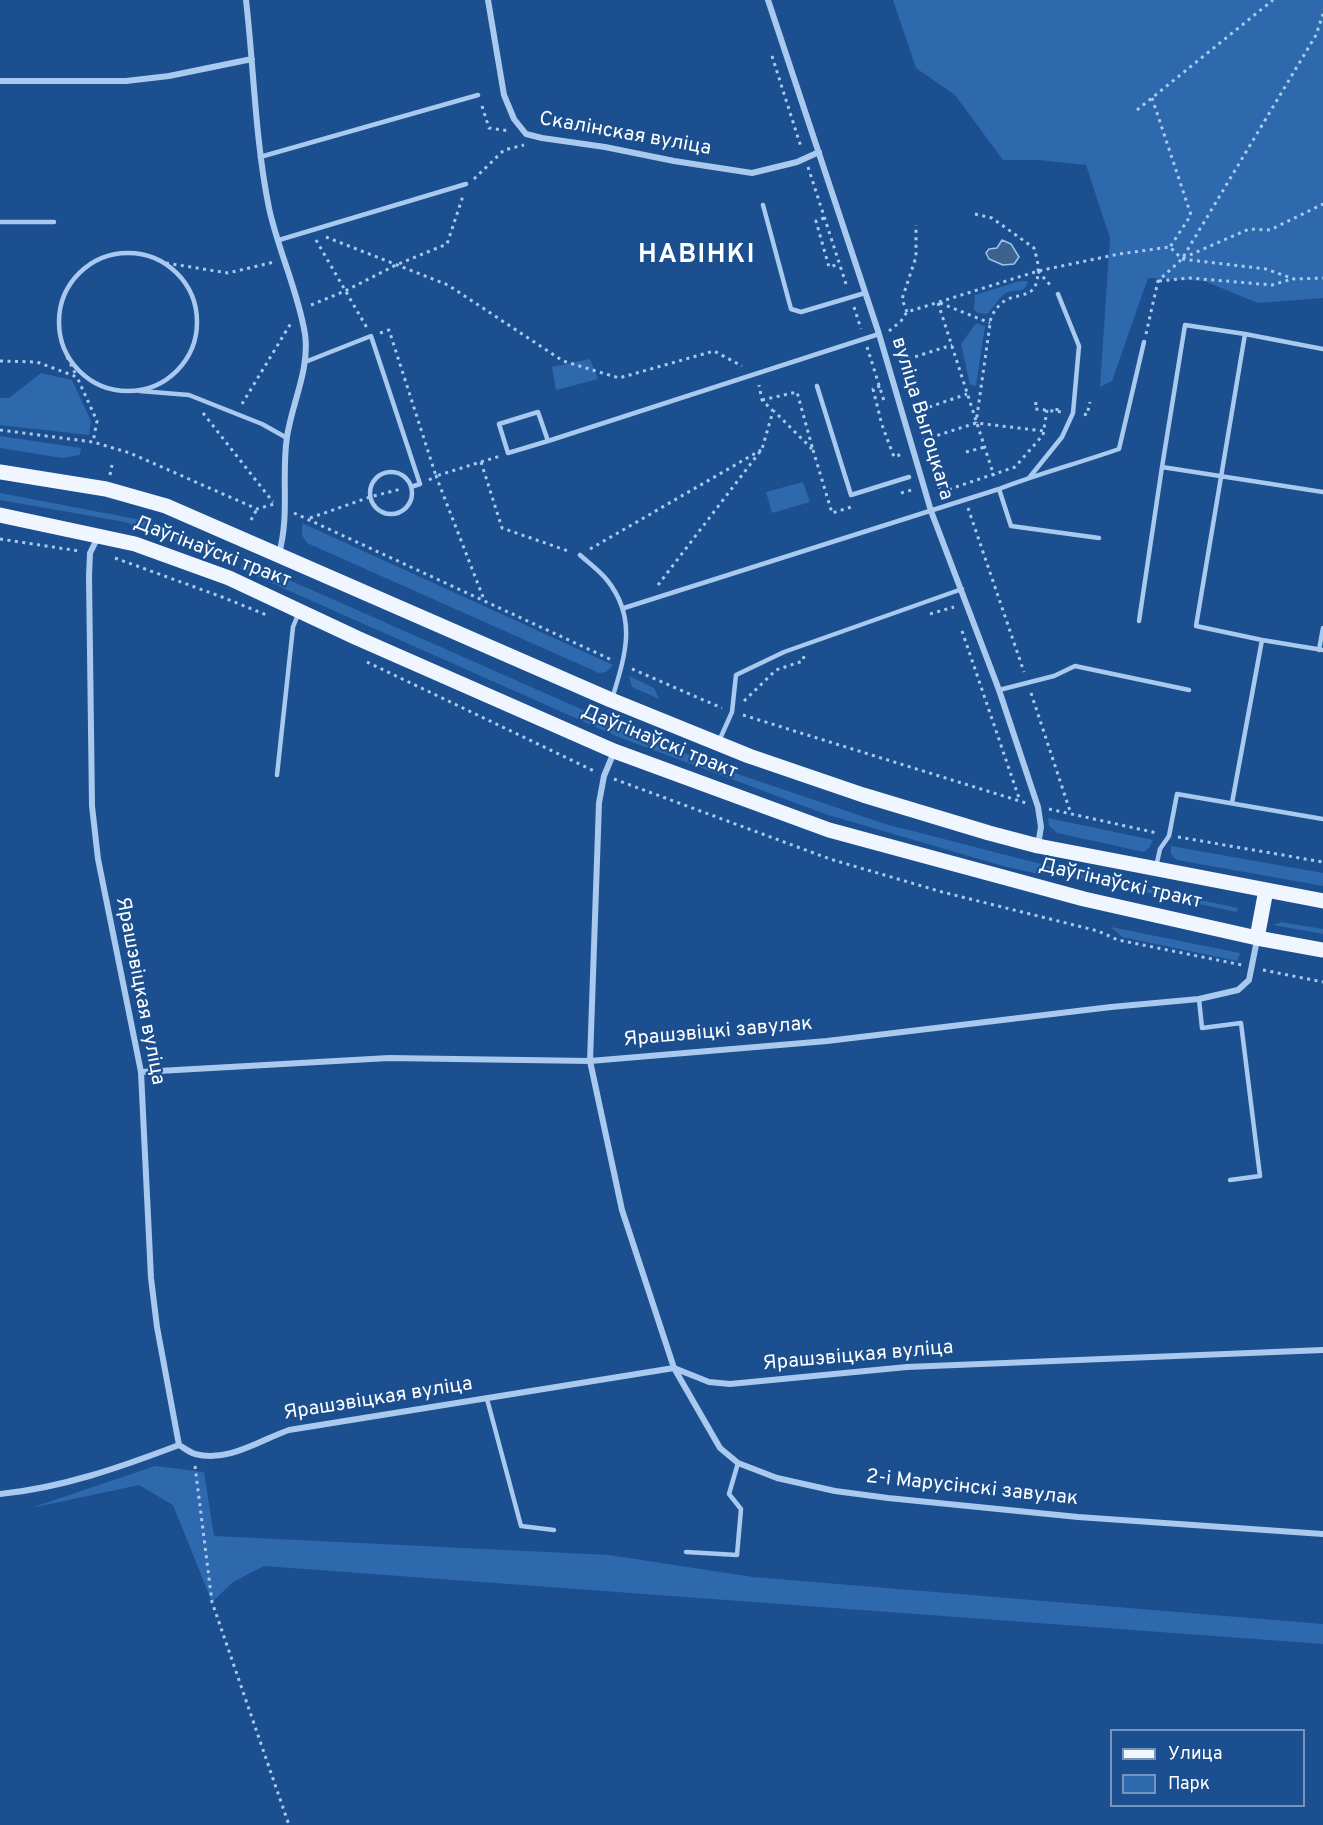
<!DOCTYPE html>
<meta charset="utf-8">
<style>
body{margin:0}
#map{position:relative;width:1323px;height:1825px;overflow:hidden;background:#1b4f8f;font-family:Overpass,sans-serif}
canvas{display:block}
.legend{position:absolute;left:1110px;top:1729px;width:195px;height:78px;box-sizing:border-box;background:#1b4f8f;border:2px solid #7695bc;margin:0;padding:8px 10px;list-style:none;font-size:18px;color:#fff}
.legend li{display:flex;align-items:center;gap:12px;height:30px}
.legend b{width:30px;border:2px solid #7695bc}
</style>
<div id="map">
<canvas width="1323" height="1825"></canvas>
<ul class="legend">
<li><b style="height:8px;background:#f0f6ff"></b>Улица</li>
<li><b style="height:16px;background:#2e69ad"></b>Парк</li>
</ul>
</div>
<script>
const g = document.querySelector('canvas').getContext('2d');
g.lineJoin = 'round';
function fill(path, color) { g.fillStyle = color; g.fill(path, 'evenodd'); }
function trace(path, color, width, dash) { g.strokeStyle = color; g.lineWidth = width; g.lineCap = dash ? 'butt' : 'round'; g.setLineDash(dash || []); g.stroke(path); }
function write(font, color, halo, rows, align = 'center') {
  g.font = font + ' Overpass,sans-serif'; g.lineWidth = 4.5; g.setLineDash([]); g.textBaseline = 'middle'; g.strokeStyle = halo; g.fillStyle = color; for (const [text, x, y, turn = 0] of rows) {
    g.save(); g.translate(x, y); g.rotate((+turn || 0) * Math.PI / 180); g.textAlign = isNaN(turn) ? turn : align; if (halo) g.strokeText(text, 0, 0); g.fillText(text, 0, 0); g.restore();
  }
}
fill(new Path2D(`
 M893,0H1323V298L1258,303L1204,281L1148,278L1112,381L1100,387L1110,238L1086,165L1039,160H1003L955,95L916,68Z
 M1020,281H1028C1025,294 1018,289 1008,292C998,297 995,307 987,314L978,313L974,310L975,295Z
 M976,323L985,326L976,386L970,385L961,344Z
 M590,359L598,379L556,390L552,367Z
 M41,373L72,380L91,421L89,435L0,425V398H9Z
 M0,436L81,448L80,455L62,458L0,448Z
 M803,482L810,502L772,513L766,492Z
 M0,493L152,522L232,552L228,562L125,522L0,500Z
 M302,523L613,665L606,672L599,673L307,543L302,535Z
 M244,560L617,725L723,769L885,824L1088,876L1238,908L1236,912L1086,879L1034,873L1003,866L825,814L616,736L240,569Z
 M629,676L654,688L659,699L632,687Z
 M1048,818L1153,840L1149,848L1144,852L1057,833L1049,826Z
 M1171,846L1323,873V886L1177,860L1171,854Z
 M1281,922L1323,929V934L1273,925Z
 M1111,927L1240,953L1237,961L1122,937Z
 M155,1466L204,1472L214,1536L609,1555L753,1577L1323,1624V1644L264,1566L233,1582L212,1602L173,1505L139,1485L31,1508Z`), '#2e69ad');
const water = new Path2D(`
 M1002,240L1011,244L1019,257L1014,264L1003,265L989,259L986,253L989,249L997,248Z`);
fill(water, '#3c6290');
trace(water, '#9cc4f0', 1.5);
trace(new Path2D(`
 M772,56L801,147
 M1152,98L1191,215L1170,247
 M482,106L489,128L510,131
 M1137,110L1273,0
 M808,167L847,287
 M474,179L504,150L524,145
 M975,214L992,218L1034,248C1036,256 1039,264 1038,272C1037,299 1022,292 1006,300C999,304 995,310 991,317L976,423
 M824,218L816,221L829,267L839,264
 M326,237L448,285L563,361L619,378L714,351L742,366
 M316,240L367,328
 M1183,258L1249,229L1270,230L1323,204
 M166,263L228,273L274,262
 M1038,271L1051,286
 M1159,281L1190,278L1272,285L1292,279
 M938,303L994,476
 M940,303L990,323
 M311,305L345,291L396,265L447,244L463,196
 M854,307L861,329
 M907,312L902,299L916,257V225
 M889,331L901,321L907,312L1038,271L1119,254L1170,247L1182,259L1266,269L1294,279L1323,278
 M380,333L389,330L436,476L500,456
 M1146,334L1158,281L1182,259L1316,35L1323,14
 M867,347L885,404
 M67,357L76,375
 M908,359L952,345
 M900,360L908,359L909,363
 M0,361L37,362L77,377L97,421L93,442
 M880,386L873,389L882,425L894,457L902,454
 M762,400L797,392L813,450L774,411
 M1036,402L1035,409L1063,412
 M242,404L291,323
 M1057,411V405
 M915,412L967,394
 M203,413L273,502
 M1084,414L1087,415L1090,402
 M0,430L93,442L130,453L257,509L274,504
 M923,440L976,423L1044,431
 M813,450L832,513L851,507
 M927,450L941,492L1015,467L1043,435L1047,410
 M966,452L985,447
 M481,462L502,528L571,552
 M110,475L112,465
 M429,480L436,476L483,597
 M901,493L915,489
 M968,508L1024,672
 M294,513L612,660
 M310,518L370,497L401,489
 M251,520L257,509
 M0,539L79,551
 M590,549L761,450
 M115,558L222,597L269,616
 M658,585L762,449L773,411L762,400L759,385
 M930,614L954,607
 M962,631L1020,801
 M367,662L594,771
 M632,669L722,708
 M1031,693L1071,814
 M744,701L776,670L803,661L804,656
 M743,715L1026,803
 M614,779L830,859L942,892L1098,931L1118,940L1242,965
 M1049,809L1157,833
 M1178,837L1323,862
 M1263,970L1323,982
 M195,1466L212,1602L289,1825`), '#a9c9ee', 3, [3, 4.5]);
trace(new Path2D(`
 M260,157L478,95
 M763,205L791,309L801,312L865,293
 M0,222H54
 M279,240L466,184
 M59 322a69 69 0 1 1 138 0a69 69 0 1 1-138 0Z
 M1245,334L1185,325L1162,467L1323,492
 M305,362L371,336L420,484L411,487
 M817,386L851,495L909,477
 M140,391L189,395L262,424L287,438
 M548,441L538,412L499,424L508,453L548,441L879,334
 M370 493a21 21 0 1 1 42 0a21 21 0 1 1-42 0Z
 M1029,478L1062,437L1073,413L1079,346L1058,294
 M999,489L1011,526L1099,538
 M580,555C589,563 600,571 607,580C638,619 625,656 612,699
 M624,608L999,489C1038,474 1079,463 1119,449L1144,342
 M1139,621L1162,467
 M1262,640L1196,626L1245,334L1323,349
 M1319,650L1323,628
 M999,690L1054,676L1075,666L1189,690
 M719,741L732,712L736,675L784,652L962,589
 M277,775L293,627L299,612
 M1232,803L1262,640L1323,650
 M1156,867L1160,849L1169,836L1177,794L1323,819
 M1199,999L1202,1028L1241,1023L1260,1176L1230,1180
 M487,1399L521,1526L554,1530
 M686,1552L737,1555L741,1509L729,1494L738,1463`), '#a9c9ee', 4.5);
trace(new Path2D(`
 M246,0C254,69 255,139 269,208C278,250 298,291 305,334C310,369 292,403 287,437C281,477 290,513 279,554
 M488,0L504,95L514,119L526,134L542,138L605,147L674,161L752,173L797,162L819,152
 M768,0L879,334L931,511L999,690L1038,807L1041,827L1038,845
 M0,81H126L169,76L252,59
 M98,537L90,553L89,576L92,806L98,859L141,1072L151,1278L157,1327L179,1445
 M614,752L604,776L599,803L590,1061L622,1210L674,1368L720,1448L738,1463L777,1478L835,1491L888,1498L1078,1517L1323,1534
 M141,1072L389,1058L590,1061L827,1041L1111,1007L1199,999L1238,990L1249,980L1257,940
 M179,1445C184,1448 189,1452 195,1454C228,1463 260,1440 289,1430L674,1368L709,1382L730,1384L907,1367L1323,1350
 M0,1494C62,1488 121,1467 179,1445`), '#a9c9ee', 6);
trace(new Path2D(`
 M0,472L106,489L166,506L611,700L749,756L863,795L989,833L1038,846L1323,901
 M0,515L135,544L229,578L357,638L614,751L829,830L1084,899L1257,938L1323,950
 M1257,938L1266,890`), '#f0f6ff', 15);
write('20px', '#fff', '#1b4f8f', [
 ["Скалінская вуліца",625,135,10],
 ["вуліца Выгоцкага",921,419,73],
 ["Даўгінаўскі тракт",212,553,21],
 ["Даўгінаўскі тракт",659,743,22],
 ["Даўгінаўскі тракт",1120,885,13],
 ["Ярашэвіцкая вуліца",139,991,79],
 ["Ярашэвіцкі завулак",718,1033,-5],
 ["Ярашэвіцкая вуліца",858,1357,-5],
 ["Ярашэвіцкая вуліца",378,1400,-9],
 ["2-і Марусінскі завулак",972,1489,6]
]);
g.letterSpacing = '1.5px';
write('bold 26px', '#fff', '#1b4f8f', [
 ["НАВІНКІ",697,257]
]);
g.letterSpacing = '0px';
</script>
